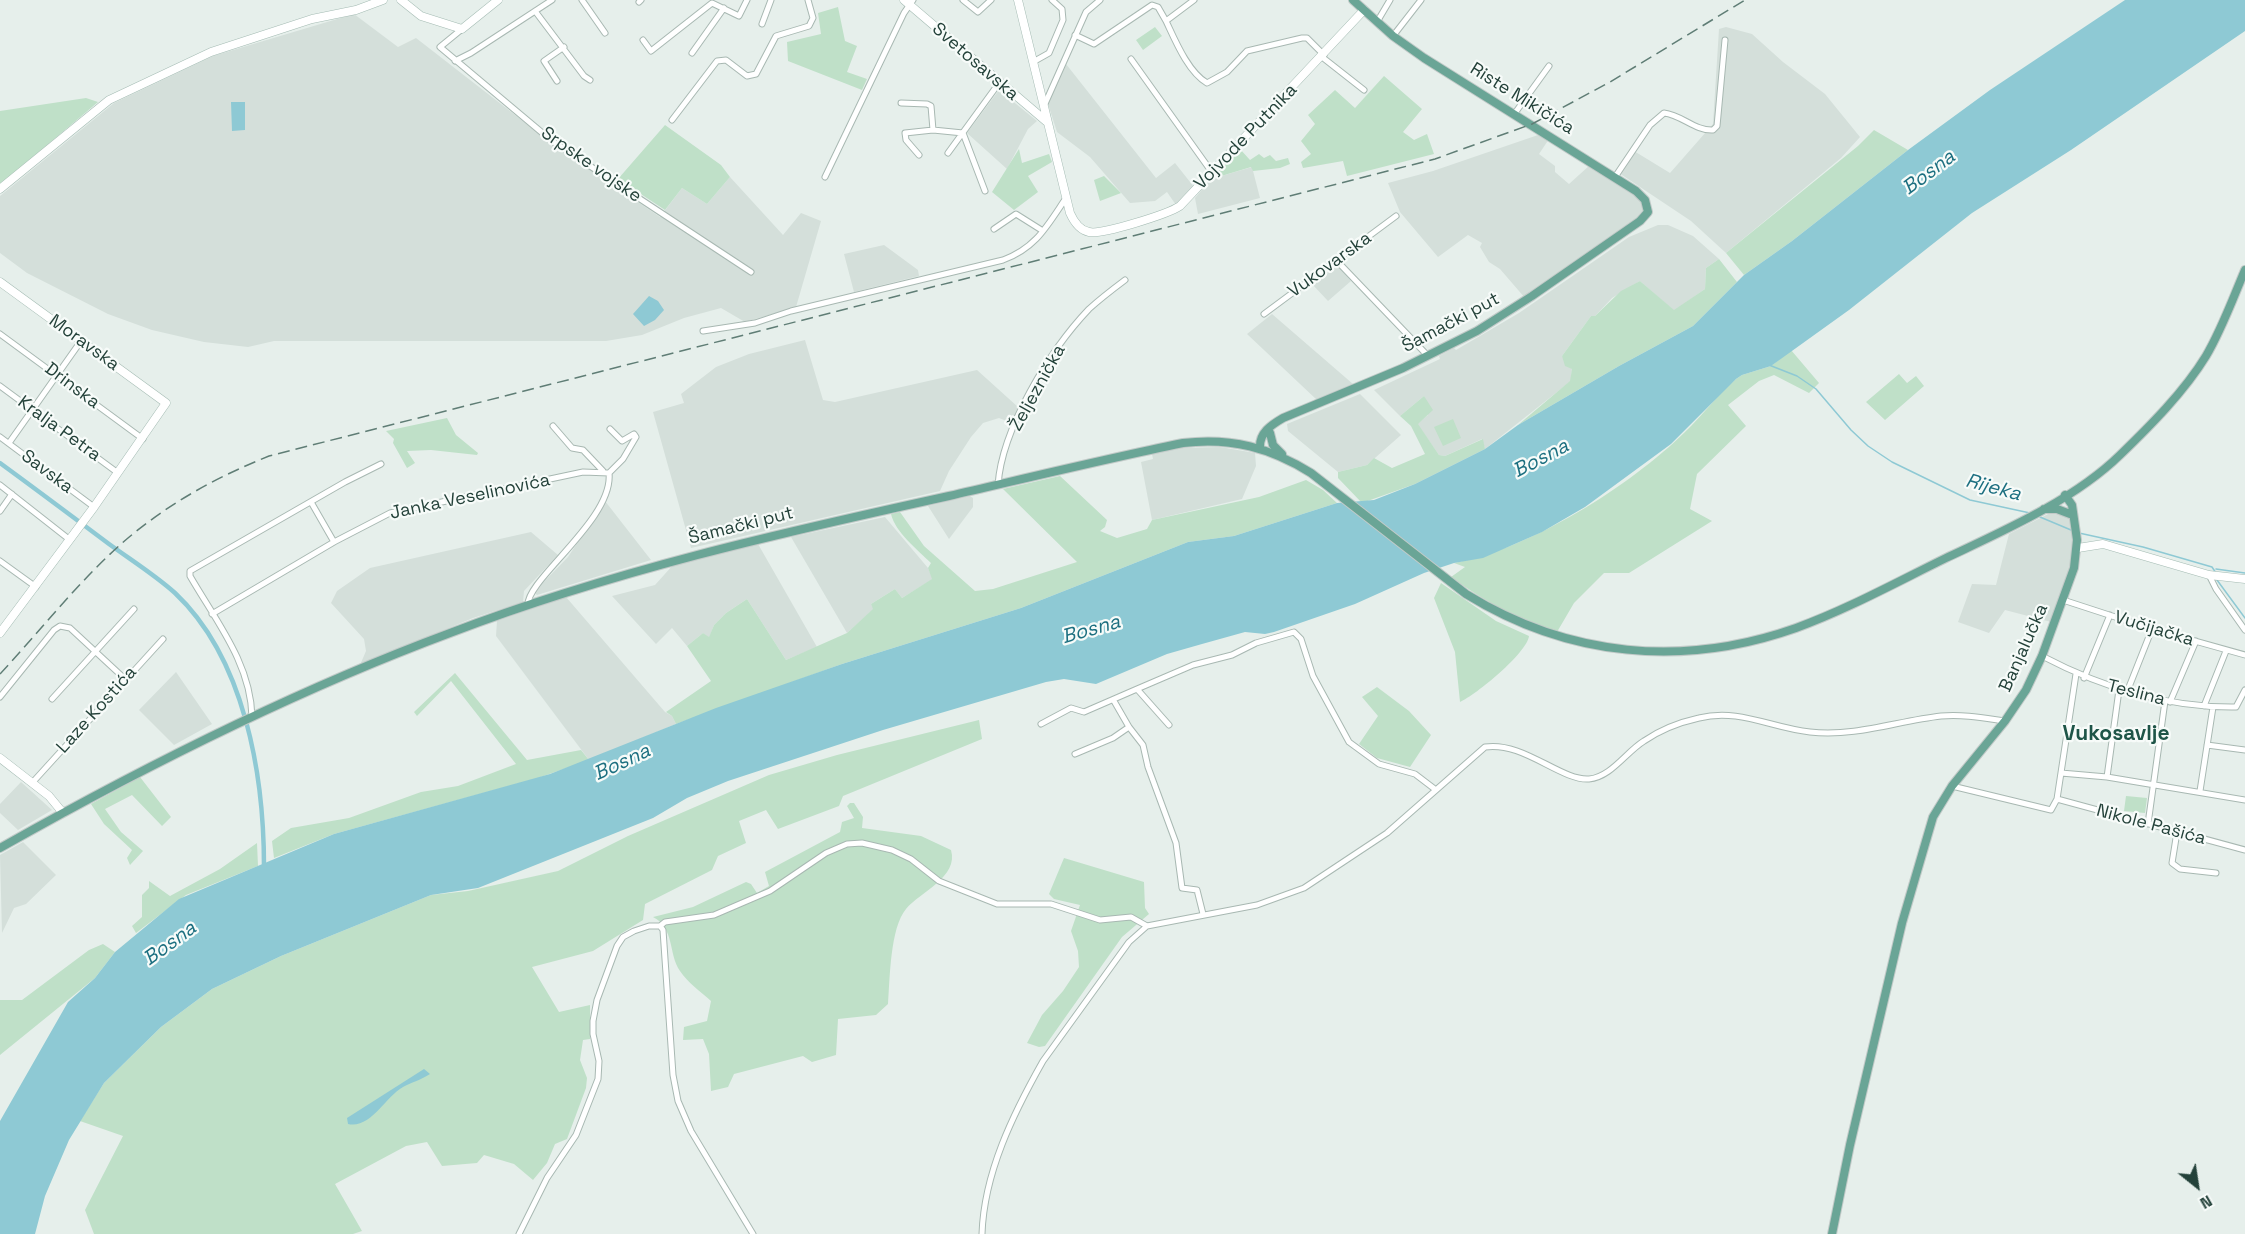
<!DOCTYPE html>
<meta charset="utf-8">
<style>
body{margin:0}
#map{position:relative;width:2245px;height:1234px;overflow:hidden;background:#e6efeb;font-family:"Space Grotesk",sans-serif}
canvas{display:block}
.north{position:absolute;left:2167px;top:1156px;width:60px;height:60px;-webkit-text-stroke:4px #f7fbf9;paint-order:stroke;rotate:150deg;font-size:16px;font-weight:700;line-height:24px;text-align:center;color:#24423a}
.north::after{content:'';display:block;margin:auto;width:21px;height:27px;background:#24423a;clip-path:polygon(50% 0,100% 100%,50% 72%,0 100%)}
</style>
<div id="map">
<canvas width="2245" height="1234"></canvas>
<div class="north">N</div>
</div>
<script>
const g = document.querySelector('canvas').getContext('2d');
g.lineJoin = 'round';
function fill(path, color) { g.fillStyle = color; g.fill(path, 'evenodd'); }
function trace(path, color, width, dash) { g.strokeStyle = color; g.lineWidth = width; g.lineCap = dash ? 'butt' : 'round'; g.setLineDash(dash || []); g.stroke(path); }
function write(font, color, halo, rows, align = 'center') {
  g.font = font + ' "Space Grotesk",sans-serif'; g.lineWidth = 4.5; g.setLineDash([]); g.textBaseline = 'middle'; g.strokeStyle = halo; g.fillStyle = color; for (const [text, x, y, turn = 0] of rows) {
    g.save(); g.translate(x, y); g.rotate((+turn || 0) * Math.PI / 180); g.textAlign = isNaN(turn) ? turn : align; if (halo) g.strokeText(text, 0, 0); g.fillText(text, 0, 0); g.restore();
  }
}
fill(new Path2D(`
 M354,14L398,47L416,38L555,146L660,217L682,188L707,204L730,177L783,235L801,213L821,221L796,307L745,322L721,308L684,318L642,335L606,341H274L248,347L204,342L152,330L108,314L27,273L0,253V196L114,103L213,56Z
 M1726,27L1752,34L1783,62L1825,94L1860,137L1841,158L1726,253L1691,221L1619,173L1634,151L1670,173L1713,124L1719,29Z
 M1066,64L1156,178L1175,163L1194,187L1176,205L1167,192L1155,201L1130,203L1090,157L1057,132L1048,104Z
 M999,90L1037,121L1028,129L1007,169L967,133Z
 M1541,134L1549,139L1539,154L1555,166V172L1569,184L1590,165L1643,201L1644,210L1643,215L1525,298L1500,269L1489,262L1480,247L1482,243L1468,235L1438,257L1400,212L1388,183L1433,171Z
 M1252,167L1260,198L1198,214L1195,198L1215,174L1218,177Z
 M1658,225H1668L1693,236L1719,259L1706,268L1705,289L1674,311L1640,281L1612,298L1595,316H1591L1562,356L1572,369L1571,381L1485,449L1482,439L1445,456L1439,455L1417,424L1428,415L1424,396L1400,416L1374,390L1440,359L1439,356L1454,348L1456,350L1519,313L1629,237Z
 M884,245L918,270L919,276L854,292L844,254Z
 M1337,265L1351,281L1328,301L1312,284Z
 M1272,314L1353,384L1317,400L1247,334Z
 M805,340L823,400L835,402L977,370L1018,407L1012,423L999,418L983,423L971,437L949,471L940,491L691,548L653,412L684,403L681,394L716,367L749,354Z
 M1360,394L1401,435L1367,465L1338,472L1288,431L1287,424Z
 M1220,447L1255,453L1256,466L1242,499L1152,520L1141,462L1153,459L1152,454L1182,448Z
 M970,496L973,498V507L949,539L928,506Z
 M605,501L651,560L537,595L534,592L568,557Z
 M2052,512L2062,513L2069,517L2075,539L2073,557L2051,622L2005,610L1989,633L1958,622L1972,584L1996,585L2009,534Z
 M885,517L928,568L933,579L902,598L895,589L871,604L874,609L847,633L791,537Z
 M531,532L558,555L524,591L523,602L473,618L360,665L366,651L364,639L331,603L337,591L370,568Z
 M758,544L817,647L786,660L747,599L726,613L714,625L709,638L703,633L687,646L672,628L656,644L612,596L655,585L673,565Z
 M566,597L665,712L672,716L676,724L589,760L496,636L497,621Z
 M176,672L212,724L174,745L139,710Z
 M21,782L52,810L18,830L0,813V804Z
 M23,842L56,875L26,904L14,908L2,933L0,855Z`), '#d4dfda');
fill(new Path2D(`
 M838,7L845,41L857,46L847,72L867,79L862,90L788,61L787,42L821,34L818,13Z
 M1155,27L1162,36L1143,50L1136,40Z
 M1384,76L1422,109L1403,132L1414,140L1427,134L1434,154L1347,176L1343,161L1303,168L1301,162L1311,154L1301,141L1315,124L1308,115L1335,90L1355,108Z
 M86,98L98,102L0,185V111Z
 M665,125L721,165L730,177L707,204L682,188L665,210L618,179Z
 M1874,130L1908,150L1792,241L1744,275L1726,253L1858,146Z
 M1019,149L1022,163L1049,154L1052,162L1028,176L1038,192L1014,210L992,192Z
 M1240,149L1250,160L1259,154L1264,158L1270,155L1276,161L1288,158L1290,164L1280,168L1253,171L1251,167L1218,177L1215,174Z
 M1104,176L1121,193L1100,201L1094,180Z
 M1719,259L1737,282L1693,326L1619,366L1518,425L1570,381L1572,369L1565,366L1562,356L1591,316H1595L1621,291L1640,281L1674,310L1705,289L1706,268Z
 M1791,350L1819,383L1809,393L1774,375L1759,381L1728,405L1746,426L1697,474L1690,509L1712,521L1629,573H1604L1574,603L1557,632C1518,620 1484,601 1451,577L1465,567L1454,563C1530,549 1630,486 1685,432C1703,415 1717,395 1736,379L1742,375L1771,366Z
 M1899,374L1907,383L1916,376L1924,386L1885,420L1866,402Z
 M1424,396L1433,410L1418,424L1439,455L1445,456L1483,439L1485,449L1415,484L1362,503L1338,478V472L1367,465L1374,458L1392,468L1425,454L1411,426L1400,416Z
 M447,418L456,435L478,453L477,455L431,450L407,451L415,463L407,468L393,443L394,439L386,431Z
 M1453,419L1461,438L1443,446L1434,427Z
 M1060,476L1107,520L1105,527L1100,531L1117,538L1147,529L1152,520L1259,497L1306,480L1323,490L1337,503L1234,536L1188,542L1021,608L842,664L676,724L672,716L666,712L711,681L687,646L703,633L709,637L714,625L726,613L747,599L786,660L847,633L873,609L871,604L895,589L902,598L932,579L928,568L931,563C918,550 895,532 891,514L900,512L924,546L975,591L993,589L1077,562L1003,489Z
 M1441,583L1496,621L1529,636C1527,653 1476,695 1460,702L1455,652L1434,598Z
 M455,673L527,760L581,750L589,760L538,778L334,834L274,858L272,841L291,828L349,818L421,792L458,786L516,764L451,681L417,716L414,712Z
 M1377,687L1409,711L1431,735L1410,767L1377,758L1359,744L1378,716L1362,697Z
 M979,720L982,739L843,796L839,806L778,829L766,810L739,821L746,843L718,856L712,870L645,904L643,920L593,951L532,967L559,1012L590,1005V1039L583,1040L580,1060L587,1078L586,1088L567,1139L555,1144L547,1163L533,1180L514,1164L484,1155L477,1163L442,1166L427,1142L406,1146L335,1184L362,1231L353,1234H94L85,1210L123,1136L80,1121L104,1083L161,1027L212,989L281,956L431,895L468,891L558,871L628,836L769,775L837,755Z
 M140,777L171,817L162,826L132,795L105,809L121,832L143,851L130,865L127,858L132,850L104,824L91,804Z
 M2126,796L2147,798L2145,813L2124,811Z
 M850,803H854L863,817L862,828L921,836L951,850C959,877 920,892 906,909C890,928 890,979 888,1004L876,1015L838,1019L836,1055L812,1062L803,1056L734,1074L728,1087L711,1091L709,1054L703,1039L683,1040L684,1027L707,1021L711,1001C701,992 687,982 680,971C668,954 675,928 653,917L693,907L746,882L751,884L757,893L769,886L765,872L840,832L842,822L854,818L847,806Z
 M257,843L258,866L186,895L136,933L132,926L142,917V895L149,888V881L170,896L220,869Z
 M1064,858L1144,882L1145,908L1149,914L1122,937L1045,1046L1039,1047L1027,1043L1042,1015L1063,991L1079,967L1078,951L1071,931L1080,905L1054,899L1049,894Z
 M103,944L115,952L95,978L0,1055V1000H22L89,950Z`), '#bfe0c8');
fill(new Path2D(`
 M2125,0H2245V31L2071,150L1972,213L1849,310L1771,366L1742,375L1736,379L1671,444L1585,507L1542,532L1483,558L1454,563L1424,573L1355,604L1274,632L1265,634L1245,632L1202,644L1167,654L1096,684L1064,679L1046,682L883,730L728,781L687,798L653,818L478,888L431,895L281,956L212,989L161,1027L104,1083L69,1140L45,1196L35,1234H0V1121L68,1002L95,978L115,952L179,899L334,834L550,774L716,708L842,664L1021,608L1188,542L1234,536L1337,503L1374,500L1415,484L1485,449L1518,425L1619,366L1693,326L1744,275L1792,241L1908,150L1990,90Z
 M231,102H245V130L232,131Z
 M649,296L658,301L664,310L655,320L644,326L633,314Z
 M424,1069L430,1074C421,1080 412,1082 403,1087C385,1097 371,1129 348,1124L347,1118Z`), '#8ec9d4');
trace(new Path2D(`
 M1769,365L1797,376L1816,389L1851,430L1868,446L1892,462L1970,500L2030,513
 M2040,517L2071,530
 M2079,533L2143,547L2212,567L2216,573
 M2216,569L2245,573
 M2217,580L2245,618`), '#8ec9d4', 1.5);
trace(new Path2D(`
 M0,463C37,490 73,517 109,544C131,560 155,575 175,593C245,659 264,775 264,867`), '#8ec9d4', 4.5);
const street = new Path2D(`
 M582,0L605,33
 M963,0L978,12L991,0
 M1194,0L1166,21C1175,40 1188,72 1207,83L1227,72L1247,51L1302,38H1307L1324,55
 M639,2L641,0
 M535,11L584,76L590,80
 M1377,22L1390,0
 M762,24L771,0
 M462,29L440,47L552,141L751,272
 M1075,35L1094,44L1152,5L1158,7L1166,21
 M1393,36L1421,0
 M643,40L651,51L712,3L739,16L747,0
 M692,53L724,8
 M1322,57L1364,90
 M1131,59L1211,171
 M455,61L471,53L552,0
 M1033,62L1049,53L1063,20L1062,9L1052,0
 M557,81L544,61L564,47
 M901,103L927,104L931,106L933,130
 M1044,106L1086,12L1100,0
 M1515,113L1549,66
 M672,120L717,61L726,60L747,76L756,74L776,36L809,26L813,18L808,0
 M948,153L999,83
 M919,155L906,140L905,133L933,130L963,133L985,191
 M825,177L904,13L913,0
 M1615,177L1650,125L1664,113C1682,115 1695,131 1713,130L1717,126L1725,40
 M994,229L1016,214L1043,231
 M1337,261L1428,356
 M1264,314L1396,216
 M703,331L755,323L791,311L1003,260C1036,248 1047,226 1066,198
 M0,334L143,439
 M0,386L118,473
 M553,426L572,448L583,450L603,471
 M0,437L94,507
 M9,443L81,341
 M0,485L70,540
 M998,485C1002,428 1050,350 1089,309C1100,299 1113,289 1125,280
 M311,502L334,542
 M0,511L12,494
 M0,561L36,587
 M2209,575L2216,589L2245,630
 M2063,600L2152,629L2245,655
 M528,605C526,580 614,519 609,473L623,459L636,437L634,434L622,441L610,429
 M212,614L334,542L390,513L583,472L609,473
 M2042,656C2103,688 2167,708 2236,707L2245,690
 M2084,678L2110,615
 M1137,689L1193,665L1232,655L1256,643L1294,632L1301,639L1313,676L1349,742L1379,764L1415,774L1436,790
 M2127,692L2152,629
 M0,697L54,630L60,626L70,628L125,679
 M52,699L134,609
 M2170,702L2196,641
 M2204,706L2226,651
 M252,717C251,664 216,621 190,576V571L345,482L381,464
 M1041,724L1071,708L1084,712L1137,689L1169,725
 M1129,727L1143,745L1148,767L1176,843L1182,888L1197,890L1203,914
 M2207,745L2245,750
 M1075,754L1113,738L1129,727L1114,701
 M2061,773L2107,777L2245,800
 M2107,777L2119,690
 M32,783L163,639
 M1952,786L2051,810L2057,799L2076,674
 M2200,791L2213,707
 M2057,799L2245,850
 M2148,824L2165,701
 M2177,832L2172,863L2180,869L2216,873
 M660,926L663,930L673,1075L678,1101L691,1131L753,1234
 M519,1234L547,1178L576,1135L598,1079L599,1061L593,1034V1021L597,1000L617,946L623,937L634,931L649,926H660L665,922L714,915L770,891L826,853L847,844L862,843L892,850L911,859L939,881L997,904H1051L1100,920L1131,917L1147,926
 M982,1234C984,1173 1013,1114 1043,1061L1129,942L1147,926L1257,905L1304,888L1387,833L1485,747C1523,741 1561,781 1589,779C1611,777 1626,752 1644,741C1660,730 1681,722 1699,718C1739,708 1771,728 1810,732C1856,737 1897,721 1941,716C1963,714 1984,718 2005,721`);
const secondary = new Path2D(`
 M401,0L421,16L462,29L498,0
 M904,0L1047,122
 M1018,0L1070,213C1074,222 1079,230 1089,232C1102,235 1168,214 1180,206L1364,10
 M0,189L109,100L211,52L312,19L356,10L383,0
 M0,282L166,403L94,507L0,633
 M2078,548L2103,544L2209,575L2245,579
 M0,758L49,796L63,813`);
const primary = new Path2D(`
 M1270,433L1273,445L1282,454
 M1260,448C1259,433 1271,425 1283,418L1403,368L1477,331L1532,296L1640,221L1648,212L1645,200L1636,191L1424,58L1393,36L1353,0
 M2044,509H2057L2070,514
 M0,848C145,766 294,691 450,633C612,571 780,533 949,496C1027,478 1105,459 1183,443C1231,437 1271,448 1311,473L1466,594C1568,657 1683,668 1796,628C1848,609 1897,582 1946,558C2003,531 2074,500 2120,455C2150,426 2184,392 2206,356C2222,329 2233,298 2245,270
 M1832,1234L1850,1145L1902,923L1933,817L1952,786L2005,721L2026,690L2042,656L2074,568L2077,540L2072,505L2065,495`);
trace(street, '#a8b8b2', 7);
trace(secondary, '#a4bbb3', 9);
trace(primary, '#c2cac8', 10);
trace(street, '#fff', 5);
trace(secondary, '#fff', 8);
trace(primary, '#6aa596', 8);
trace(new Path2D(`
 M0,674C42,629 81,578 128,538C171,502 217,477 269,456L1435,159L1532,124L1610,82L1745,0`), '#5f7d75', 1.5, [12, 6]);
write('18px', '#24423a', '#f7fbf9', [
 ["Svetosavska",975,62,41],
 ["Riste Mikičića",1522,99,32],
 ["Vojvode Putnika",1246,137,-46],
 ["Srpske vojske",591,165,35],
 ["Vukovarska",1330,265,-36],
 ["Šamački put",1451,323,-28],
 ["Moravska",84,343,36],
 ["Drinska",72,386,37],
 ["Željeznička",1038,388,-61],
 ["Kralja Petra",59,429,36],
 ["Savska",47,472,37],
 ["Janka Veselinovića",470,497,-12],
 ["Šamački put",741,526,-14],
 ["Vučijačka",2154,629,17],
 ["Banjalučka",2024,648,-66],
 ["Teslina",2136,693,14],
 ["Laze Kostića",97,710,-48],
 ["Nikole Pašića",2151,825,15]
]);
write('italic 20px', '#1c6f80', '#f7fbf9', [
 ["Bosna",1929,173,-37],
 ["Bosna",1541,459,-28],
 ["Rijeka",1993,488,15],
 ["Bosna",1091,630,-16],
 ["Bosna",622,763,-25],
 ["Bosna",170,944,-36]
]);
write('bold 21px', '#1f5548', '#f7fbf9', [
 ["Vukosavlje",2116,734]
]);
</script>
